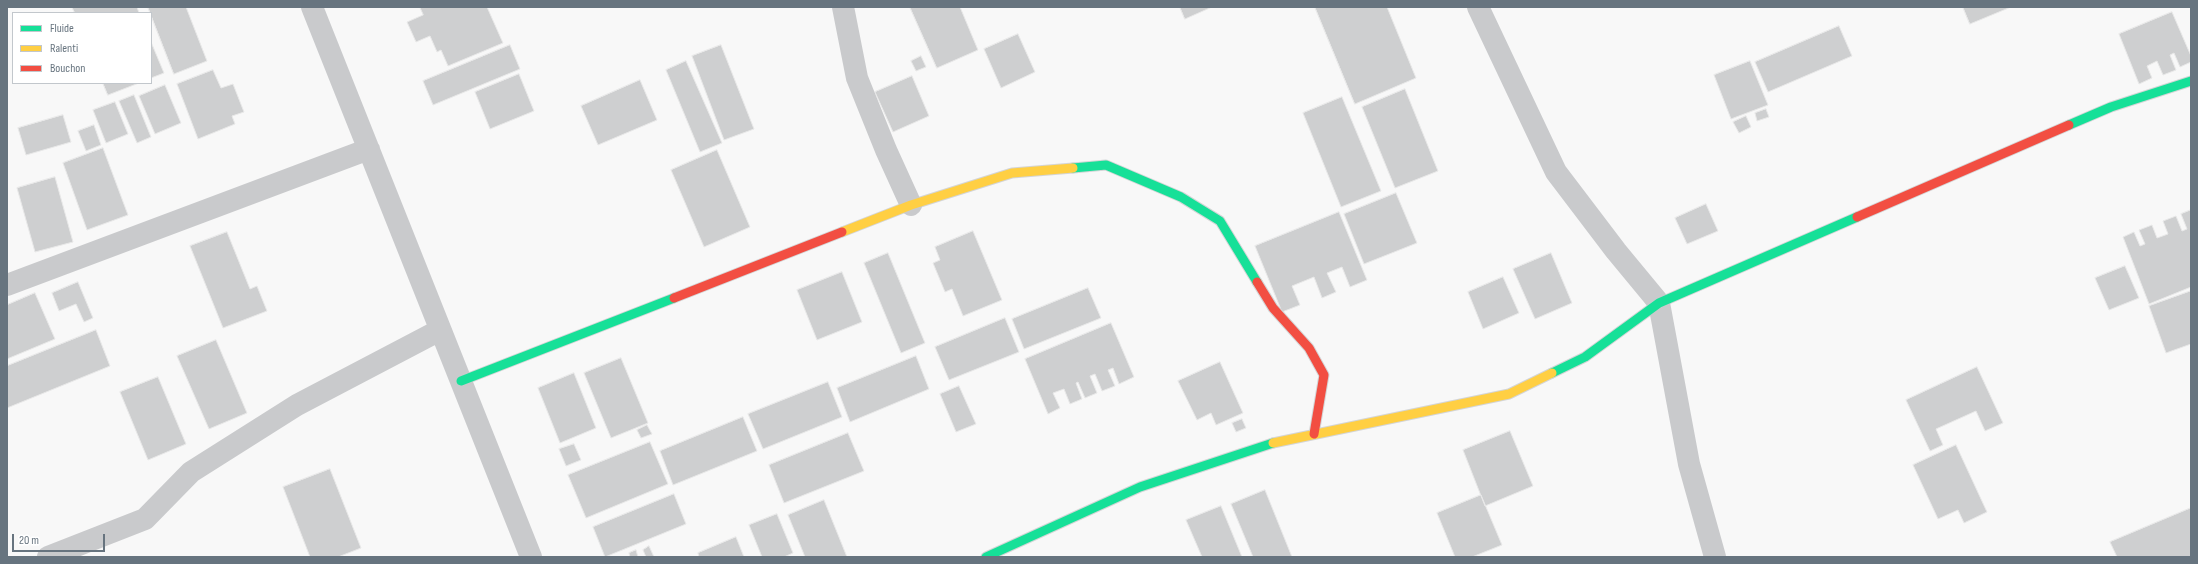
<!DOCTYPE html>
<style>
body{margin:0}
#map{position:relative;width:2198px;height:564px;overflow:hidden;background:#f8f8f8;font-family:"Sofia Sans Condensed",sans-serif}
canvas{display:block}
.frame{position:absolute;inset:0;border:8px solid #67747f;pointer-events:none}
.legend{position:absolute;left:12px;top:12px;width:140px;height:72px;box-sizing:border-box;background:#fff;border:1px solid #c2c7cc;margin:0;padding:5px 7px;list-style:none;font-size:12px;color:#67747f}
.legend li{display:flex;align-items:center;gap:8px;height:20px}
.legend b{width:20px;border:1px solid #c2c7cc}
.scale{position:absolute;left:12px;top:534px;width:93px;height:18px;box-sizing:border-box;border:2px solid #67747f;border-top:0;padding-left:5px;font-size:12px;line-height:14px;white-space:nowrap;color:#67747f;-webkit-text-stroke:3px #fff;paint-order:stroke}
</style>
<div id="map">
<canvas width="2198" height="564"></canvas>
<div class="frame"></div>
<ul class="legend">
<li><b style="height:5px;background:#16e098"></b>Fluide</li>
<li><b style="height:5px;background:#ffcf43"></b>Ralenti</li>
<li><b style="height:5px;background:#f24e42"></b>Bouchon</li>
</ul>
<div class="scale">20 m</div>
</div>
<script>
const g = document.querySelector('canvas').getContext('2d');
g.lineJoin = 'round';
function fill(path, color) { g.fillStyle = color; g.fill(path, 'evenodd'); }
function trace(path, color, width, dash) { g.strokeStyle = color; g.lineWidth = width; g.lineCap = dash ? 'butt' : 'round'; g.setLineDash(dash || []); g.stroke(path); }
const building = new Path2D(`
 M72,7H137L139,13H75Z
 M148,7H186L207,61L174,74Z
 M420,7H487L503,43L448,66L441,50L437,52L430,36L416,42L407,22L423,15Z
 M910,7H960L978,50L937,68Z
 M1180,7H1212L1185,19Z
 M1315,7H1387L1416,78L1355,104Z
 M1963,7H2011L1970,24Z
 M2172,12L2191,56V62L2180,67L2174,53L2170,55L2176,70L2163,75L2157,61L2147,66L2152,78L2139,84L2119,34Z
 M1839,26L1852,56L1768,92L1755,62Z
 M1018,34L1035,72L1001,88L984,49Z
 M151,42L164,73L151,78Z
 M510,45L520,69L433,105L423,81Z
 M721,45L754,129L724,140L692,56Z
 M921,56L926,67L916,71L911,61Z
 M686,61L722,143L700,152L666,70Z
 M1750,61L1768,105L1731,119L1714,75Z
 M213,70L221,88L233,84L244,112L232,116L235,124L198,139L177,84Z
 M519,74L534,111L490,129L475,92Z
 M912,76L929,116L893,132L875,92Z
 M640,80L657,120L598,145L581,106Z
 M103,83H139L108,95Z
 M165,85L181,123L155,134L139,96Z
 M1405,89L1438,171L1395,188L1362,107Z
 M134,95L151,137L137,143L119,101Z
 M1342,97L1381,191L1341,207L1303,113Z
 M115,102L128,134L106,143L93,110Z
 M1766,109L1769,117L1757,121L1755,113Z
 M63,115L71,142L26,155L18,128Z
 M1746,116L1751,127L1739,133L1733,122Z
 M94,125L101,145L86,151L78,131Z
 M103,148L128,215L87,230L63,163Z
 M717,150L750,227L704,247L671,170Z
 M55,177L73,242L35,252L17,188Z
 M1396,193L1417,243L1364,264L1344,214Z
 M1706,204L1718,231L1687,244L1675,218Z
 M2191,210V287L2149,304L2123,237L2134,232L2140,246L2145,244L2139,230L2152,225L2157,238L2168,234L2163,221L2176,216L2182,231L2187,229L2181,214Z
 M1339,212L1367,280L1350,287L1342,267L1327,273L1336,292L1322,298L1314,277L1292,286L1300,305L1282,312L1255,246Z
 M973,231L1002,300L963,316L952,289L945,292L933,263L940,260L935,247Z
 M227,232L250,289L257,286L267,311L223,328L190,246Z
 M888,253L925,343L901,353L864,263Z
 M1551,253L1572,303L1535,319L1513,269Z
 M2125,266L2139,298L2109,310L2095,278Z
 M842,272L862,322L817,340L797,290Z
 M1503,277L1519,313L1483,329L1468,292Z
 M78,282L93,318L84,322L76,304L59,311L52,293Z
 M1088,288L1101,318L1024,349L1012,319Z
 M2191,291V344L2166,353L2149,306Z
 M35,293L55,339L7,359V305Z
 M1005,318L1019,352L949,380L935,347Z
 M1111,323L1134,377L1119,384L1113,368L1108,370L1115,386L1102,391L1095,374L1090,376L1097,393L1085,398L1078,382L1076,383L1082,399L1070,404L1064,389L1053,393L1060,408L1048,414L1025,359Z
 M96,330L110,366L7,408V366Z
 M216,340L247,413L209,429L177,356Z
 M916,356L929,389L850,422L837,388Z
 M621,358L648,423L611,438L584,373Z
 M1220,362L1243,413L1216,425L1211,413L1197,420L1178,381Z
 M1977,367L2003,423L1985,431L1976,411L1936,429L1943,445L1930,451L1906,400Z
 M574,373L596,428L560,443L538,388Z
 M158,377L186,444L148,460L120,392Z
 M828,382L842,417L763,449L748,414Z
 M959,386L976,424L956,432L940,394Z
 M743,417L757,451L673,485L660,451Z
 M1242,419L1246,428L1236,432L1232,423Z
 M647,425L652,434L641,438L637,430Z
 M1510,431L1533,486L1485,506L1463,450Z
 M848,433L864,471L784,503L769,465Z
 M650,442L668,484L586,518L568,475Z
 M574,444L581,460L566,466L559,449Z
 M1956,445L1987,512L1964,523L1958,510L1938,519L1913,465Z
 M330,469L361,548L338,557H310L283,487Z
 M1265,490L1292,557H1253L1231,504Z
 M674,494L686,524L605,557L593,527Z
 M1481,495L1502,545L1472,557H1455L1437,513Z
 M824,500L847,557H805L788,515Z
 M1221,506L1242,557H1202L1186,520Z
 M2191,508V557H2117L2110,542Z
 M777,514L793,553L784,557H762L749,525Z
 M736,537L744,557H699L698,553Z
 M649,546L654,557H646L643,550Z
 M636,550L638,557H630L629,553Z`);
fill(building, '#cecfd0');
trace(building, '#e8e8e8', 1);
const fast = new Path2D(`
 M2069,125L2111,107L2191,81
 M1073,168L1106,165L1181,197L1220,221L1257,282
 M1552,373L1585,357L1659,303L1857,217
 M461,381L674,298
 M986,557L1140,487L1273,443`);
const slow = new Path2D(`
 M842,232L911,205L1012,173L1073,168
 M1273,443L1509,394L1552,373`);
const jam = new Path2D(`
 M1857,217L2069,125
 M1257,282L1273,308L1309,348L1324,375L1314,434
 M674,298L842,232`);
trace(fast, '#d4d5d6', 11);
trace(slow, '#d4d5d6', 11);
trace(jam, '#d4d5d6', 11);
trace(new Path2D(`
 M312,7L531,557
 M843,7L857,78L886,150L911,205
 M1478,7L1556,172L1616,251L1659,303L1689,464L1715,557
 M7,285L369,149
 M48,557L145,519L191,472L297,405L440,330`), '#c9cacc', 22);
trace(fast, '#16e098', 9);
trace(slow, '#ffcf43', 9);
trace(jam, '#f24e42', 9);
</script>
